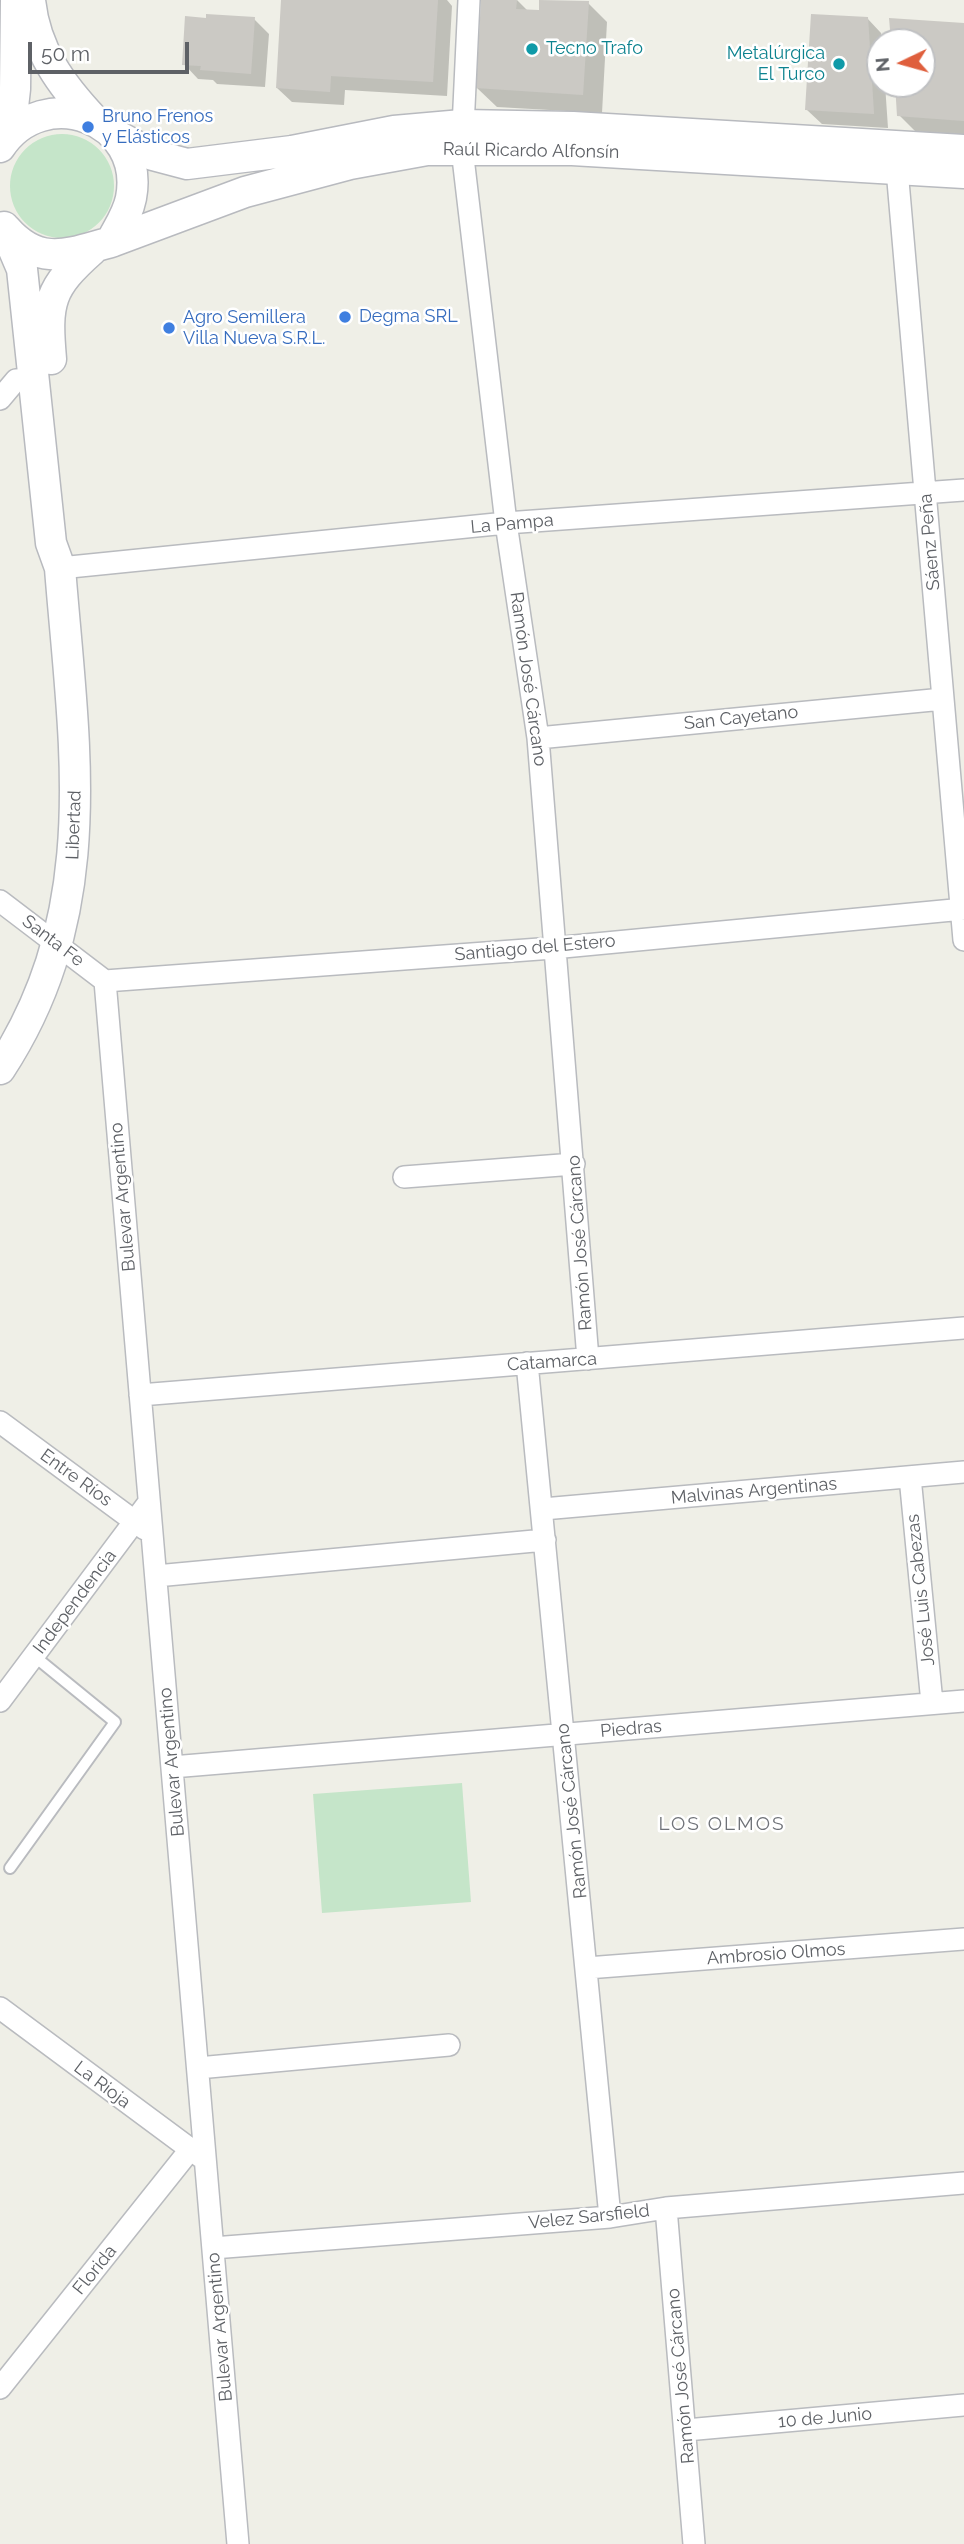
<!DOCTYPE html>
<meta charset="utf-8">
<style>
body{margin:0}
#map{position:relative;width:964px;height:2544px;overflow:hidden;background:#efefe7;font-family:Raleway,sans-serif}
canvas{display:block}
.north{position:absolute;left:866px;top:28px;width:70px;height:70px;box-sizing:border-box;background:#fff;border:2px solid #bfc0c2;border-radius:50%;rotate:265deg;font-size:19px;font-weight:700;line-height:28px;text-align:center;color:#5e6166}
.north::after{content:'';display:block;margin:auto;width:24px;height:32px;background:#df5f3d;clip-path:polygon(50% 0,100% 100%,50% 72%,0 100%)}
.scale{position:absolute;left:28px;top:42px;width:161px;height:32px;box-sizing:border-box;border:4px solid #5e6166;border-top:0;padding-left:9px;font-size:21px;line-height:24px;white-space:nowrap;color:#5e6166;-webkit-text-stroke:5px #fff;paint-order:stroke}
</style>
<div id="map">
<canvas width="964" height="2544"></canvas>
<div class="north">N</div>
<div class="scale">50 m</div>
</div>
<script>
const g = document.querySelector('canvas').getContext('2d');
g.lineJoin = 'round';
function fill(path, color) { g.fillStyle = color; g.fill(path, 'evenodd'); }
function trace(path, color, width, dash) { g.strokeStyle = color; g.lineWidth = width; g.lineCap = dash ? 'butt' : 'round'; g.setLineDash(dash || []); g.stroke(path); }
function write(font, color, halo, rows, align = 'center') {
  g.font = font + ' Raleway,sans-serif'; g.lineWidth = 5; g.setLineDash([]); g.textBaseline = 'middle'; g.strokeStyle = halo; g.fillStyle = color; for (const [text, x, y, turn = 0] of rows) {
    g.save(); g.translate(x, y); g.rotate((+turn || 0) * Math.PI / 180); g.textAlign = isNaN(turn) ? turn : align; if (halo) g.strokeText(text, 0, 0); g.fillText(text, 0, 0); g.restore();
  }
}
fill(new Path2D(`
 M10 186a52 52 0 1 1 104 0a52 52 0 1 1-104 0Z
 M462,1783L471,1902L322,1913L313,1794Z`), '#c5e5c9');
fill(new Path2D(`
 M283,0H447L452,6L447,96L345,90L344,105L292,102L277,88Z
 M483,0H517L528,11L540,12L588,3L607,22L602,113L497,107L477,88Z
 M867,18L881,33L880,84H885L888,128L822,124L807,110Z
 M254,19L269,34L265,87L217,84L213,80L198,79L184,64Z
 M964,25V138L918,134L899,115L896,84H922V42H893Z`), '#0003');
fill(new Path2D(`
 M281,0H438L433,82L331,76L330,92L276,88Z
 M481,0H517L516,9L539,10V0L589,1L583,95L476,88Z
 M206,14L255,17L251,74L200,70L201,66L182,65L185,16L206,18Z
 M811,14L868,17L874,114L805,110Z
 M889,18L964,23V121L897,116L895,84H922V42H891Z`), '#cbc9c4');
const service = new Path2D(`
 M10,1868L115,1722L34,1656`);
const minor = new Path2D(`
 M469,0L462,149L506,523L538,738L588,1359
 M896,158L964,940
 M0,399L16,380L33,379
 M60,568L506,523L964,490
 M538,738L943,699
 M0,901L105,981
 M105,981L238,2544
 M105,981L553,948L964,909
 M404,1177L574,1164
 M527,1363L610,2217
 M140,1395L964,1328
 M0,1422L145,1529
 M910,1477L932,1703
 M543,1509L964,1472
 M156,1576L545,1540
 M0,1701L149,1502
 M172,1767L964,1701
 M587,1968L964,1939
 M0,2008L201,2157
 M198,2068L449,2045
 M666,2208L694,2544
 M213,2248L610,2217L666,2208L964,2183
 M0,2388L189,2151
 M686,2430L964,2405`);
const secondary = new Path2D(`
 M30,0C35,50 61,85 95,121
 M112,133L153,155L187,164L292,151L394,131L462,125L573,127L964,150
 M10,134L15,89L16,0
 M0,147C44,81 146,119 131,198C128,214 118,228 111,242C70,253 40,268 6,229
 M111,242L245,192L350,164L427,150H572L964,173
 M51,359C46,302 49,288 92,250
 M0,1069C104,910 74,746 60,568L51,543L22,269L4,227`);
trace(service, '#b9bbbf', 14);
trace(minor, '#b9bbbf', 24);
trace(secondary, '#b8babf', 33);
trace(service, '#fff', 10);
trace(minor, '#fff', 21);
trace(secondary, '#fff', 30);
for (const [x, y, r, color] of [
 [532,49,7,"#0f9aa8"],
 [839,64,7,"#0f9aa8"],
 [88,127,7,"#3f7fe0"],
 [345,317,7,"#3f7fe0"],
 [169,328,7,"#3f7fe0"]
]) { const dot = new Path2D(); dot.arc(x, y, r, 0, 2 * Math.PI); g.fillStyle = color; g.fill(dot); trace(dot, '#fff', 2.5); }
write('18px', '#0d838f', '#fff', [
 ["Tecno Trafo",546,49],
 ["Metalúrgica",825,54,"right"],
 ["El Turco",825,75,"right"]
], 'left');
write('18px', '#366cbe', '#fff', [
 ["Bruno Frenos",102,117],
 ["y Elásticos",102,138],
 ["Degma SRL",359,317],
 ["Agro Semillera",183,318],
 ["Villa Nueva S.R.L.",183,339]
], 'left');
write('18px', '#5e6166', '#fff', [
 ["Raúl Ricardo Alfonsín",531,151,1],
 ["La Pampa",512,524,-5],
 ["Sáenz Peña",930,542,-95],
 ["Ramón José Cárcano",528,679,82],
 ["San Cayetano",741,718,-6],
 ["Libertad",74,825,-88],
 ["Santa Fe",53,941,37],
 ["Santiago del Estero",535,948,-5],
 ["Bulevar Argentino",123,1197,-95],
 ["Ramón José Cárcano",580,1243,-94],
 ["Catamarca",552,1362,-4],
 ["Entre Ríos",76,1478,36],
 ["Malvinas Argentinas",754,1491,-5],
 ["José Luis Cabezas",921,1590,-96],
 ["Independencia",75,1602,-53],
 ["Piedras",631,1729,-5],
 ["Bulevar Argentino",172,1762,-95],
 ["Ramón José Cárcano",572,1811,-96],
 ["Ambrosio Olmos",776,1954,-4],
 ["La Rioja",102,2085,37],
 ["Velez Sarsfield",589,2217,-6],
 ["Florida",95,2270,-51],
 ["Bulevar Argentino",220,2327,-95],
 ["Ramón José Cárcano",681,2376,-95],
 ["10 de Junio",825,2418,-5]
]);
g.letterSpacing = '2px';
write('19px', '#6f7278', '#fff', [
 ["LOS OLMOS",722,1824]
]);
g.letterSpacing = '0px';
</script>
